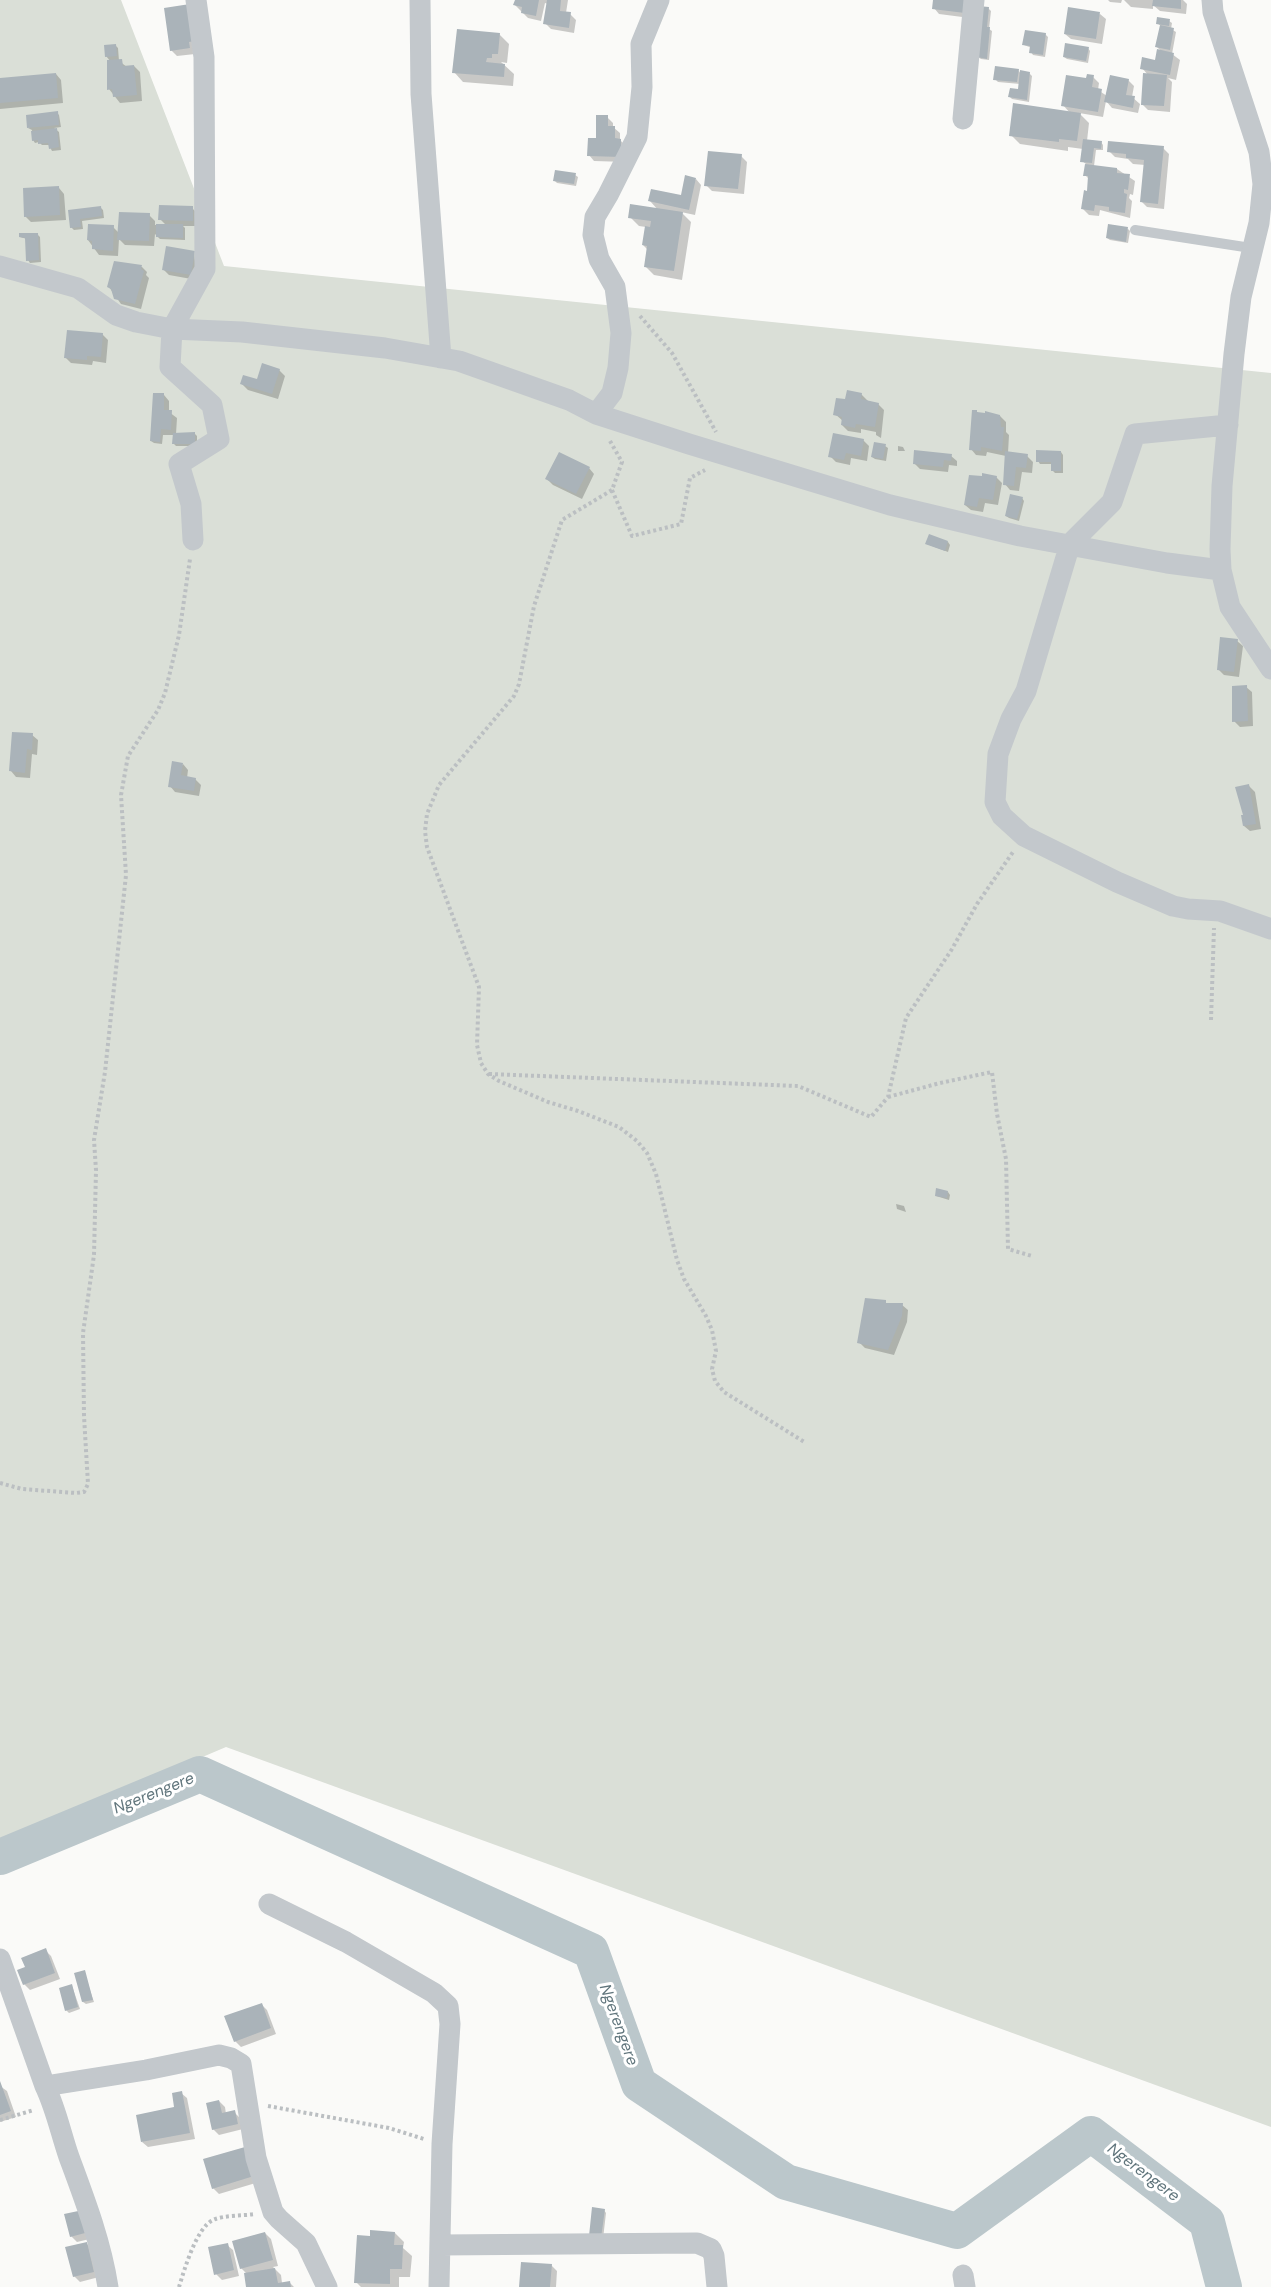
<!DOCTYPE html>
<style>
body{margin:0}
canvas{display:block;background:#fafaf8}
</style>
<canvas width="1271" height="2287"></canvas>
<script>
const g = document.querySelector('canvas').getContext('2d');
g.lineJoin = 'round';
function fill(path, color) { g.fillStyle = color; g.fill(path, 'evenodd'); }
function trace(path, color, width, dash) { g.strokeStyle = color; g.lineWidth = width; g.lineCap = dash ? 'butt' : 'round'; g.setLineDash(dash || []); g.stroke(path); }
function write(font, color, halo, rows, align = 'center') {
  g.font = font + ' "DM Sans",sans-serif'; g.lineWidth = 6; g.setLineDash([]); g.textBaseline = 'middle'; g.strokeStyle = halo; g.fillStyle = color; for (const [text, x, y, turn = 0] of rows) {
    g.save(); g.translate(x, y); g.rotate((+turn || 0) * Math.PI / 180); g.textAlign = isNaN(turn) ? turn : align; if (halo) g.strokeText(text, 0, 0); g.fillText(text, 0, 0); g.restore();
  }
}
fill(new Path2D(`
 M0,0H121L224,266L1271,373V2127L226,1747L0,1843Z`), '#dadfd7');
fill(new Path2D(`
 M516,0H568L566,13L570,14L576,20L574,33L551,29L545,23L548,4L545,3L541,21L528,18L515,5Z
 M935,0L973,1L970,18L939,14L934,8Z
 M1108,0H1122L1121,3L1110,2Z
 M1124,0H1183L1187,4L1186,14L1160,11L1153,5V9L1131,7Z
 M189,6L195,54L177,56L171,50Z
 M988,8L991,11L989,29L992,31L989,60L981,59L978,57Z
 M1100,14L1106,19L1102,44L1071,39L1065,34Z
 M1169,21L1172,23L1171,29L1176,32L1172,54L1180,60L1176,80L1168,78L1172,82L1170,112L1148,110L1142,104L1148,75L1142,68L1156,61L1162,52L1157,47L1161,26L1157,23Z
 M499,34L509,44L507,63L501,62L514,74L513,86L463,82L454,72Z
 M1045,34L1048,37L1045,57L1033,55L1031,52L1032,48L1024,45Z
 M115,45L118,48L119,61L127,67L134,66L140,72L142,101L120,103L109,89L111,62L106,56Z
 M1088,48L1090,51L1088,63L1067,59L1064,57Z
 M1018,70L1021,74L1029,73L1032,76L1029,102L1012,99L1010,97L1019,91L1020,84L998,82L995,79Z
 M56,74L61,80L63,103L0,109V121V79Z
 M1093,77L1099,83L1098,90L1107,96L1128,80L1134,86L1132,97L1140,104L1138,113L1112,108L1106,101L1103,117L1079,113L1089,123L1087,141L1101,142L1103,145V150H1096L1094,166L1117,169L1135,181L1133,195L1130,194L1129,198L1132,201L1130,218L1100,210L1099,216L1089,215L1083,209L1090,180L1085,175L1086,164L1082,161L1083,149L1068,147V151L1020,144L1011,135L1070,113L1063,105L1088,80Z
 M57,113L59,115L61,127L54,128L59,132L61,150L52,151L49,145H42L39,142L35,143L33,140L32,130L28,128Z
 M607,117L613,123V127L620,133V140L626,146V162L594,161L589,155Z
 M1163,148L1169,154L1164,209L1147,207L1141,201L1145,165L1133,164L1128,159L1115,157L1109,151Z
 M741,156L747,162L744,194L712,191L706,185Z
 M575,175L578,177L576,186L557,183L554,180Z
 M696,179L701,185L695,215L681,212L691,222L682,280L654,275L645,266L648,250L643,245L646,227L639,226L630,217L658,210L650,201L682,197Z
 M59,188L64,194L66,220L31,222L25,216Z
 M100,207L103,210L104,218L82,221L83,229L74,230L71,227L70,211Z
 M192,208L198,214V226H183L185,228V240L160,239L155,234L154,246L125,245L119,239L118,256L99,255L88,240L113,227L119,233L149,215L155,221V225H166L160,219Z
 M1128,229L1130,231L1128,243L1110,240L1107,238Z
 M37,234L40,237L41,262L30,263L28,260L27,239L20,237Z
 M194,252L197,280L169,275L163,269Z
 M116,262L142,267L147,272L146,275L149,278L141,309L121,304L109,287Z
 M102,334L108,340L106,363L93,361L92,365L71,363L65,357Z
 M279,370L285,376L278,399L248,390L242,384L258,381Z
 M861,394L868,401L878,404L884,410L881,438L876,435V432L861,429V433L848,431L842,425L843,421L835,414L846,401Z
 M164,395L169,401V412L177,418L176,434H195L197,436V446H176L174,444V435H163L162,444L154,443L151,441Z
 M977,412L979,414L1000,416L1006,422V432L1009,435L1008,453L1027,456L1033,462L1032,473L1022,472L1019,491L1010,490L1005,484L1006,456L987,452L986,456L976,455L971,449Z
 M863,440L869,446L867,461L851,458L850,465L836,462L830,456Z
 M885,446L888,448L886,461L875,459L872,457Z
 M898,446L903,447L905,451H898Z
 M1061,452L1063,455V473H1055L1053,471V464H1040L1038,461Z
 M951,456L957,461V466L949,465L948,472L920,469L914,463Z
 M589,468L594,474L582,499L553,485L547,479Z
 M996,477L1002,483L998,505L985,503L983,512L971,510L965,505Z
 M1022,498L1024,501L1019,521L1009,518L1006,516Z
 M948,542L950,545L948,552L927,544Z
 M1237,641L1243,646L1239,677L1224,675L1218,669Z
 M1246,687L1252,692L1253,726L1240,727L1234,721Z
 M32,735L38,740L37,755L32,754L30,778L16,777L11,771Z
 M183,764L188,770L187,778L195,779L201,785L199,796L175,792L170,786Z
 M1249,786L1255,792L1261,829L1250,831L1244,826Z
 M948,1192L950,1195L949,1200L936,1196Z
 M896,1204L904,1206L906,1212L897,1209Z
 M885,1302L887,1304L902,1305L908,1310L907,1322L894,1355L865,1348L859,1342Z
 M45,1950L51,1956L60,1979L30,1990L24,1984L27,1968Z
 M84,1972L94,2002L86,2004L83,2002Z
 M72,1986L80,2009L69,2013L66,2010Z
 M261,2004L267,2010L276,2034L241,2047L235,2041Z
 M0,2086L7,2091L16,2117L0,2122Z
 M181,2093L187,2098L195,2139L148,2147L142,2142L176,2109Z
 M219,2101L225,2107L226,2114L234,2112L240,2118L243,2129L219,2135L213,2129Z
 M245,2149L259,2182L219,2194L213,2188Z
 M604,2210L606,2213L603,2239L593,2238Z
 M66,2215L94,2238L77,2242L71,2236Z
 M265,2233L271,2239L278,2266L273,2267L281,2275L282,2283L289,2282L294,2287H248V2275L241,2268Z
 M395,2233L404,2242L403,2248L412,2256L410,2277H399V2287H361L356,2282L371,2238Z
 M86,2243L92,2249L99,2277L80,2282L74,2276Z
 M227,2245L233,2250L239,2276L222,2280L216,2274Z
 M551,2265L557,2271L556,2287H520Z`), '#0003');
trace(new Path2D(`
 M0,1857L200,1774L591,1951L639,2084L786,2182L957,2231L1091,2134L1207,2222L1224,2287`), '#bbc7cb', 36);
fill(new Path2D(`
 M515,0H539L536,16L521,13L522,7L513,5Z
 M547,0H561L560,11L571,12L569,28L543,24Z
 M933,0H967L965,13L932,9Z
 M1153,0H1181V9L1152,6Z
 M190,4L195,41L189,42L190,48L170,51L164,8Z
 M978,6L989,7L987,27H990L987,59L977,57Z
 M1068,7L1100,12L1096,39L1064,34Z
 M1157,17L1170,19L1169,26L1156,24Z
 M1160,25L1174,28L1170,50L1155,47Z
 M457,29L500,33L498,54H492V58H487L486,62L505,64L504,77L452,73Z
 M1025,30L1046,33L1043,55L1029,53L1030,46L1022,45Z
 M1065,43L1089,47L1086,61L1063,57Z
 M116,44L117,56L105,57L104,45Z
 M1157,49L1174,53L1170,75L1140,69L1142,57L1155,60Z
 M122,59L123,66L134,65L137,95L113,97L112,89L107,90V60Z
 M995,66L1019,69L1017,82L993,80Z
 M1020,70L1030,72L1027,100L1008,97L1010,88L1018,89Z
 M56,73L58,98L0,103V78Z
 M1143,73L1167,75L1164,106L1141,105Z
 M1087,74L1094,75L1092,87L1102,89L1098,112L1061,106L1066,75L1086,78Z
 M1110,75L1129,79L1126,95L1135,96L1133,108L1104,102Z
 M1013,103L1081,113L1077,141L1059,139V142L1009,136Z
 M58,111L59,125L27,128L26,115Z
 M596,115H608V126H615V138L621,139V157L587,156L588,138H596Z
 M57,128L59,147L49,149L48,143L38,144V140L32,141L31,131Z
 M1083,139L1102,141L1101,149L1094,148L1092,163L1080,162Z
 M1108,141L1164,146L1158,204L1140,202L1144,160L1126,158V154L1107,152Z
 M708,151L742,154L738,189L704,186Z
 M1085,164L1117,168V173L1130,174L1128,190L1124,189V193L1127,194L1125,213L1109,211V207L1095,205L1094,211L1081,209L1084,190L1087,191L1088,176H1083Z
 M555,170L576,173L574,184L553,181Z
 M685,175L696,178L689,210L648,201L651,189L681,195Z
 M59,186L60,215L24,217L23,188Z
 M630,204L683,212L674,271L644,267L647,246L642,245L645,226L650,227L651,221L628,218Z
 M159,205L193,206V221L158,220Z
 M101,206L102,216L80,219L81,227L70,228L68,210Z
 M119,212L150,213L149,241L117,240Z
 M88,224L114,225L113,251L92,249V241L87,240Z
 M156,224H183V238L156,237Z
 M1108,224L1128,227L1126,242L1106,238Z
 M19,233H38L39,260L26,261L25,238L19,237Z
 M166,246L195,251L191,275L162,270Z
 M114,261L142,265L141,269L144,271L135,304L114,299L111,289L107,287Z
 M67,330L103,333L101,357L87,356V360L64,358Z
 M262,363L280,369L272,394L240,384L243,375L257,379Z
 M847,390L862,393L861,399L879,403L875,427L856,424L855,428L841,425L842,417L833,415L836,398L845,399Z
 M153,393H164V410H172L171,430L161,429L160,442L150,441Z
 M972,410H977V412L985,413V411L1000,415L1001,427H1004L1002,451L981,447V451L969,450Z
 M195,432V444H172L173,433Z
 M833,433L864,439L861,456L846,453L844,460L828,457Z
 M874,442L886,444L883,459L871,457Z
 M914,450L952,454L951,461L944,460L943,467L913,464Z
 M1036,450L1061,451V471H1051V462H1036Z
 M1005,451L1028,454L1026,468L1016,467L1014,486L1003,485Z
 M559,452L590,467L576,494L545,479Z
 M982,473L997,476L993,500L979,498L977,507L964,505L969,475L982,476Z
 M1010,494L1023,497L1017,519L1005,516Z
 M929,534L948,541L945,551L925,544Z
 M1220,637L1238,639L1234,672L1217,670Z
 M1247,685L1248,721L1232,722V686Z
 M12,732L33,733L32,750L27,749L25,773L9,771Z
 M172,761L183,763L181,775L196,778L194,791L168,787Z
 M1249,784L1256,824L1243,826L1241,815H1243L1235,787Z
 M936,1188L948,1191L947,1198L935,1196Z
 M865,1298L886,1300V1303H903L902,1316L888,1350L857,1343Z
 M46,1948L55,1973L23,1985L17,1970L25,1967L21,1958Z
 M85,1970L93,2000L82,2002L74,1973Z
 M72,1984L78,2007L65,2011L59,1988Z
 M262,2003L271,2028L234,2042L224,2016Z
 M0,2081L11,2111L0,2115Z
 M182,2091L190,2133L141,2142L136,2115L174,2107L172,2093Z
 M219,2100L222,2113L235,2110L238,2124L212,2130L206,2103Z
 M245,2147L254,2176L212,2189L203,2159Z
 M592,2207L605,2209L601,2238L589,2236Z
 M83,2210L89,2232L70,2237L64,2214Z
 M370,2230L395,2232L394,2245H403L402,2269H390V2284L354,2283L357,2235L370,2236Z
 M265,2232L273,2260L240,2269L232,2241Z
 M87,2242L94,2272L73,2277L65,2247Z
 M228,2243L234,2270L214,2275L208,2247Z
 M521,2262L552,2264L550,2287H519Z
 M275,2268L278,2283L290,2281L291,2287H246L244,2273Z`), '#aab3b9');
trace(new Path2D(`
 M640,316L672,353L716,432
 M610,441L622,462L612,490L562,520L534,606L519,684L514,696L439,785L427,814L425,831L427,847L479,987L477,1045L481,1063L488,1074L499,1081L548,1102L578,1111L619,1127L637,1141L647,1153L656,1174L677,1260L684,1279L706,1316L712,1330L716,1351L712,1369L715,1381L724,1392L806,1443
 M612,490L632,536L681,524L690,478L705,470
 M1211,1020L1214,928
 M489,1074L798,1086L871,1117L888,1097L906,1018L952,949L977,904L1013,852
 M888,1097L940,1083L992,1072L997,1114L1006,1159L1008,1249L1032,1256
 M0,1483L22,1489L76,1493L84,1492L88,1484L84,1416L83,1333L94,1255L96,1170L94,1140L105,1072L126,875L121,795L128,756L158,710L165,693L179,635L190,559
 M268,2106L389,2128L424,2139
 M0,2120L34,2110
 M179,2287C184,2271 196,2228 213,2220C224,2215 242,2216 255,2214`), '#bbbfc2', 4, [3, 3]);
trace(new Path2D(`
 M1135,230L1251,248`), '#c3c8cc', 10);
trace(new Path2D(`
 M420,0L421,94L441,358
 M1212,0L1213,12L1259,152L1263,184L1259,223L1241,297L1234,354L1222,486L1220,549L1221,570L1230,607L1271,669
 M963,119L974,0
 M0,266L78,288L116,315L136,322L172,329L242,332L385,348L459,361L569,400L596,414L689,444L890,505L1020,536L1167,563L1221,570
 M596,414L612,393L618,368L621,333L615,287L599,259L593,235L595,217L608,195L637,137L642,87L641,44L659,0
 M1228,425L1135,434L1112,502L1070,544L1026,691L1011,719L998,754L995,802L1002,816L1024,836L1117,882L1173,906L1188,909L1220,911L1271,929
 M193,540L191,504L179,464L219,439L212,405L170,367L172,329L205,269L204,57L196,0
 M269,1904L346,1942L434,1993L448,2006L450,2024L442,2144L439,2287
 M0,1959L45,2086C56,2109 61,2134 69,2157C85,2200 101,2242 108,2287
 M45,2086L146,2070L219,2055L231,2058L241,2064L256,2158L273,2212L279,2219L306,2243L327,2287
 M440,2245L697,2243L711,2249L714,2256L717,2287
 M963,2275L965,2287`), '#c3c8cc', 21);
write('italic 16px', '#60757c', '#fff', [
 ["Ngerengere",154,1794,-22],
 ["Ngerengere",618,2025,70],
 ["Ngerengere",1143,2173,37]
]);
</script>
